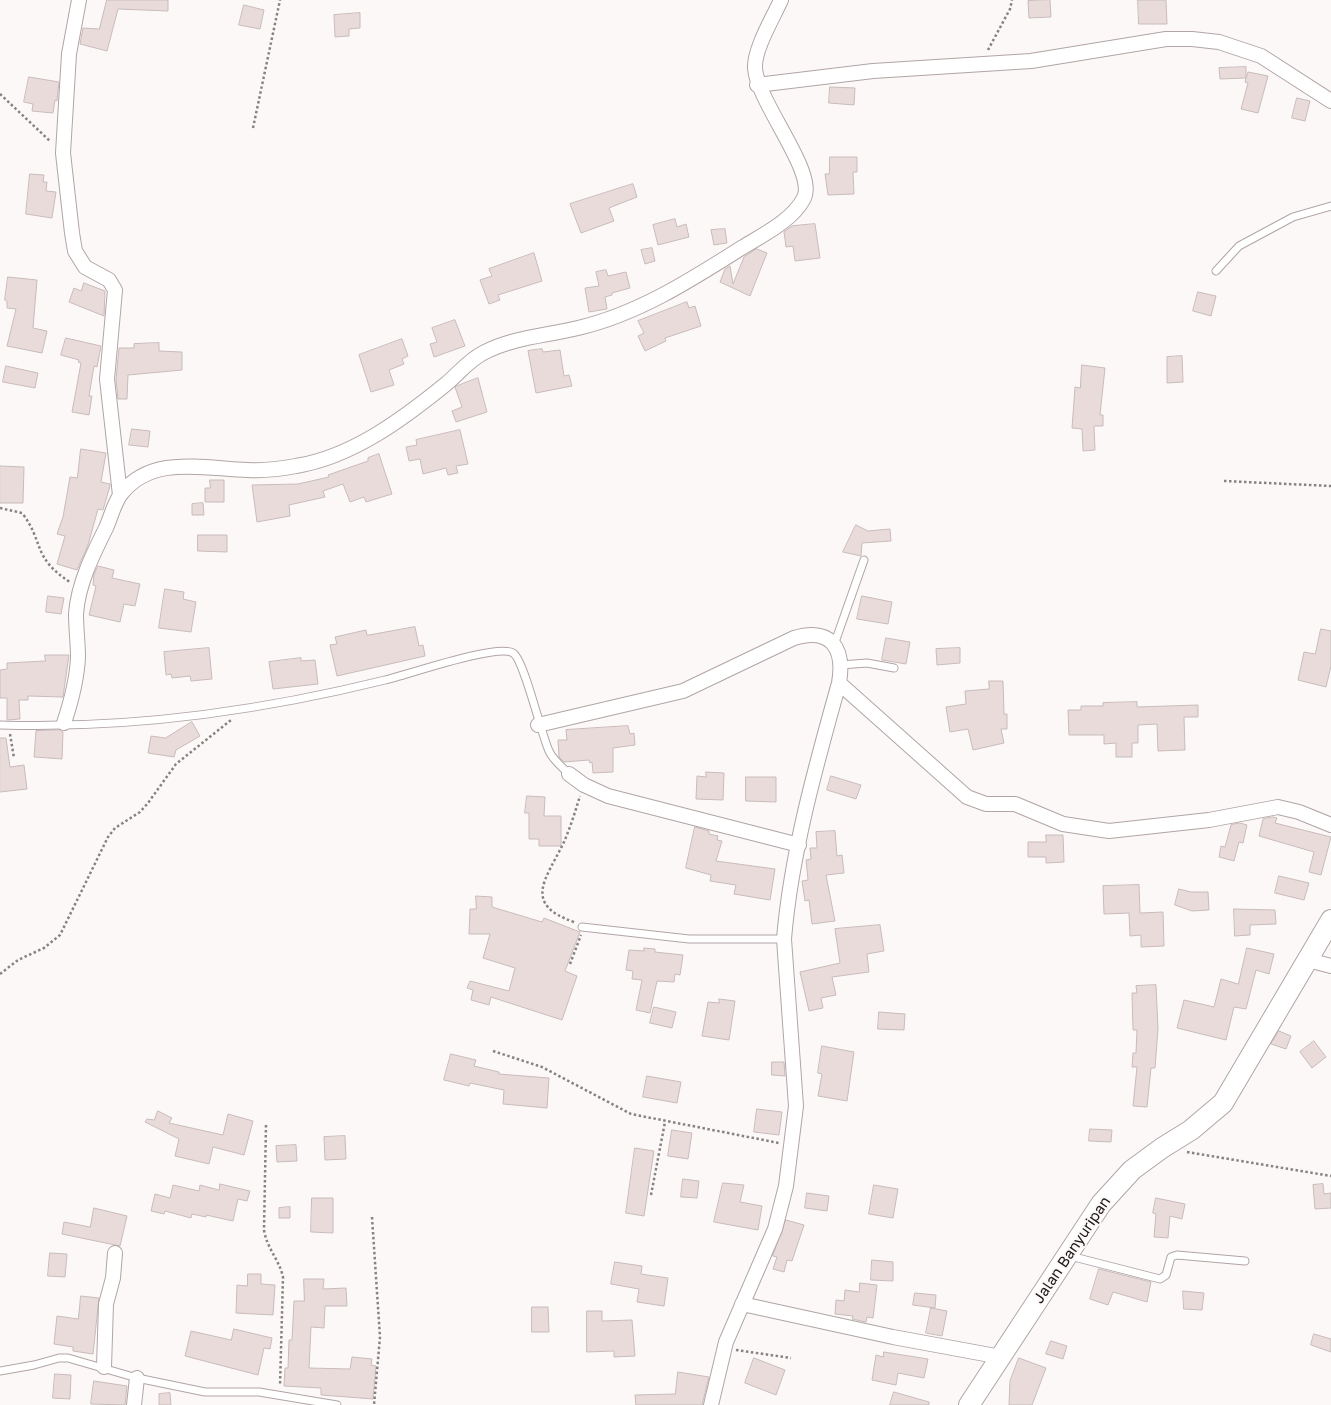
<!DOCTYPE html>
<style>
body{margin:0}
canvas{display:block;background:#fdf8f8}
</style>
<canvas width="1331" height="1405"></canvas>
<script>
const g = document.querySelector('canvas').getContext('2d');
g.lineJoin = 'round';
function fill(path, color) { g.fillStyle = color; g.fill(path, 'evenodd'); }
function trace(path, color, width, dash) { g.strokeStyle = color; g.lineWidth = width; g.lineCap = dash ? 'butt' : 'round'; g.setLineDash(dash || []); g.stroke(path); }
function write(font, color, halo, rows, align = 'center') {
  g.font = font + ' "Golos Text",sans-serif'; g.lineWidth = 4; g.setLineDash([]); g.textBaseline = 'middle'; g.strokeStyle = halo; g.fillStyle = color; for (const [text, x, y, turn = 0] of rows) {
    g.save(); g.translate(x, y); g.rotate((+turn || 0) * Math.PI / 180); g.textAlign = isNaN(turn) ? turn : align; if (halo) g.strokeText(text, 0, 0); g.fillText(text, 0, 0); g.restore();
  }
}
const building = new Path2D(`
 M107,0H168V11L118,9L107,51L80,44L83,28L99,29Z
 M1050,0L1051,17L1029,18L1028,1Z
 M1138,0H1166L1167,24H1139Z
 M244,5L264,10L260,29L239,25Z
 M360,13V28L349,29V36L335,37L334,15Z
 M1246,67V78L1248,72L1268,76L1258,113L1241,109L1248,83L1245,82L1246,78L1220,79L1219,68Z
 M29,77L59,82L57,101L55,100L53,113L32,111L33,104L24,102Z
 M830,87L855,88L854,105L829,103Z
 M1297,98L1310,101L1305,121L1292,118Z
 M830,157H857V172H853L854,194L828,195L825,174H829Z
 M30,174L44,175L43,182H47L46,191L56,192L52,218L26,214Z
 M633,184L637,197L609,208L614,221L581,233L570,204Z
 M675,219L677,227L686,224L689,237L658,245L653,225Z
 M815,224L820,258L795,261L793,246L786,247L784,232L792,226Z
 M725,229L727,243L714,245L711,230Z
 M652,248L655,261L645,264L641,250Z
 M757,249L767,253L750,296L720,282L725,269L730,266L733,284L744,257Z
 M534,253L542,281L498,295L500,300L489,304L480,280L492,276L489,269Z
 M606,270L608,276L626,272L630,288L612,293V295L605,297L607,309L589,312L585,288L599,286L596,272Z
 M8,277L37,280L33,328L47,331L42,353L7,346L16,309L7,308V301L5,300Z
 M84,283L105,291L104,316L69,302L74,288L81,291Z
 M1198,292L1216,296L1211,316L1193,311Z
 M687,302L689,308L695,306L701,326L665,338L666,341L645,351L638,336L644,333L638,321Z
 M455,320L465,346L434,357L430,344L437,342L432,328Z
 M66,338L101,346L97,367L94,366L89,396H92L89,415L72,412L81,363L78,362L79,360L61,355Z
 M402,339L408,356L402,359L404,364L389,370L394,385L371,392L359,355Z
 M159,343V351L182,352V370L128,375L127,399H118L116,379L119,348H134V344Z
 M542,349L543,352L560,350L564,376L569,375L572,386L536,393L528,351Z
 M1182,356L1183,382L1167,383V357Z
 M1082,365L1105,368L1100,415H1103V426H1094L1095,450L1083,451L1082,429L1072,428L1075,387L1080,388Z
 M6,366L38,373L35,388L3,382Z
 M478,378L487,412L456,422L452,411L462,407L455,387Z
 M132,429L150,431L148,447L129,445Z
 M460,430L468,464L456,466L458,473L448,475L446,468L423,474L420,459L409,461L406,447L417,445L416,440Z
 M81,449L106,453L101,482L110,484V486L103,510L98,509L88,545L77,570L57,564L65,536L57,534L63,517L70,477L77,478Z
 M379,454L392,494L366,502L364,497L350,502L343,484L323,491L325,497L289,505L290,516L257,522L252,485L298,484L329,477L328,475L368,461V458Z
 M0,466L24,467L23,503H0Z
 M210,480H224V502H205V488H210Z
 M203,503L204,515H192V504Z
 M856,525L868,531L890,529L891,541L862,543L861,556L843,552Z
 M198,535H227V552L198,551Z
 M98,566L114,570L112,578L140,584L135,606L124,604L120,622L89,615L96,586L93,585L94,575Z
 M165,589L184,592L183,599L196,602L191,632L159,628Z
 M48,596L64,598L61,614L46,612Z
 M862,596L892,602L888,624L857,619Z
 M415,627L419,646L423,645L425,656L337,676L330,645L337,644L335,637L366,630L367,635Z
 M1321,629L1331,631V666L1326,687L1298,680L1304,652L1315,654Z
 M886,638L910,642L906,664L882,660Z
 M209,648L212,679L191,681L190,676L172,678L171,674L166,675L164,652Z
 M960,648V663L937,665L936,649Z
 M45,655H69L63,697L28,696V700H19L20,719L7,720V698H0V670L7,669V663L45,661Z
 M301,658V661L315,660L318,684L273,689L269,662Z
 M989,681H1003L1004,714H1007V729H1001L1004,743L973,750L968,729L950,732L946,707L966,704L965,691L989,689Z
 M1137,702V707L1198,705V717H1184L1185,750L1158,751L1157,724L1138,725V743H1132V757H1116V743L1104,744V735H1069L1068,710H1081V706H1103V703Z
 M192,722L200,736L176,750L174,757L148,753L151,736L165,738Z
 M628,726L630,734L634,733L635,745L613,748V772L593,773L592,762L590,763L589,760L564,762L559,757L558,740H567L566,730Z
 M60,730L63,732L62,759L34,757L36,731Z
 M0,738H6L10,767L24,765L27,789L0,792Z
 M706,772L724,773L723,800L696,799L697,776L706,777Z
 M831,776L861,785L856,799L827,790Z
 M746,777H776V802L746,801Z
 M527,796L545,797L544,816H561V846H539V839H529V813H525Z
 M1273,817L1277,818L1275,823L1331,837L1321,875L1309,872L1314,852L1259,836L1263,819Z
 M1240,823L1247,825L1243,843L1239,842L1234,861L1219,857L1221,846L1225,847L1231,825Z
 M695,827L709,831V834L718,836L717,840L722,841L716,861L775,869L770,900L734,894L736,885L710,881L711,875L686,868Z
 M835,831L837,856L842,855L844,873L826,875L835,921L812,924L809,900L805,901L802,881L808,880L806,860L811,859L810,848H817L816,832Z
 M1046,835H1063L1064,862L1046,863V857H1028V842H1046Z
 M1279,876L1309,883L1304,900L1275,893Z
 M1139,885L1140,913L1163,912L1164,946L1141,947V935L1130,936L1129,913L1104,914L1103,886Z
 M1179,889L1191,892H1208L1209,910L1192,911L1175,905Z
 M476,896L492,897V907L542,922L544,918L580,932L565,971L577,976L562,1020L491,997L489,1005L471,1000L473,990L467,988L470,981L509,991L515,968L483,958L490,934H469L470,909H476Z
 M1234,909L1275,910L1276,924L1250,925V935L1235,936Z
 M880,925L884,951L867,954L869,972L832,977L836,995L821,998L823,1008L809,1011L800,972L840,963L835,929Z
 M644,948L655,949V952L683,955L680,975L675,974L674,982L657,981L650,1013L636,1010L642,980L632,979L633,971L626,970L629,950L644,951Z
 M1247,948L1274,954L1269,974L1256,970L1246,1009L1234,1007L1226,1040L1177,1028L1184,1000L1214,1007L1221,979L1238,984Z
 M1156,985L1158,1029L1155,1068H1151L1147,1107L1133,1106L1137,1067H1132L1133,1053H1136L1137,1030H1133L1132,993H1137L1136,986Z
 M719,999L735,1001L729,1040L702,1036L708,1002L719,1003Z
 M654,1007L676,1012L672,1028L650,1023Z
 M879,1012L905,1014L904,1030L878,1029Z
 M1279,1031L1291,1036L1286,1049L1271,1044Z
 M1314,1041L1326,1057L1312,1068L1300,1052Z
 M822,1046L854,1052L847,1101L818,1096L822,1074L818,1073Z
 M451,1054L476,1060L474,1066L499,1072V1074L549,1078L547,1108L503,1104L504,1090L470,1083L469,1086L444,1080Z
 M772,1062H784L785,1076L772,1075Z
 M647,1076L681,1082L677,1103L643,1097Z
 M757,1109L782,1112L779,1135L754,1132Z
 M158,1111L172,1118L169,1123L223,1135L228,1114L253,1121L244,1155L213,1147L209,1164L175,1156L179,1139L145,1122L147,1119L154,1120Z
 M1090,1129L1112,1130L1111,1142L1089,1141Z
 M672,1130L692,1133L688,1159L668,1156Z
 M345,1136L346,1159L325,1160L324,1137Z
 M296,1145L297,1161L277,1162L276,1146Z
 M635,1148L654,1151L644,1216L626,1213Z
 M683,1179L699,1181L697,1198L681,1197Z
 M723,1183L744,1185L740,1202L762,1206L758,1230L714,1222Z
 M220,1184L250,1191L247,1201L238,1199L233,1221L206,1215V1217L192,1214L191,1218L165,1211L164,1214L151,1211L155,1194L170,1198L173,1185L199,1191L200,1185L219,1190Z
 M1323,1184L1324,1194L1331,1193V1208L1315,1209L1313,1185Z
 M874,1185L898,1189L893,1218L869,1214Z
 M807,1193L829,1196L827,1211L805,1208Z
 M312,1198H333V1233L311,1232Z
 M1156,1198L1185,1204L1182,1219L1170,1216L1168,1238L1154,1237L1156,1214L1153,1213Z
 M290,1207V1218H279V1208Z
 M94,1208L127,1216L120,1246L62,1234L64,1222L90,1227Z
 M786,1220L804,1225L792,1261L787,1260L784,1272L773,1269L777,1257L773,1256Z
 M50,1253L67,1254L65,1277L48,1276Z
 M872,1260L893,1262V1281L871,1280Z
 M615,1262L642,1266L641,1274L668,1278L664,1306L637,1302L639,1289L611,1284Z
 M1099,1269L1151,1282L1147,1302L1113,1292L1108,1305L1090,1299Z
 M248,1274H261V1284L275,1285L273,1315L236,1313L237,1285L247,1286Z
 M304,1279H324L323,1289L346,1288L347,1306H325L324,1328L311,1327L309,1368L350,1369L352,1357L372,1359L371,1365L376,1366L373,1399L321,1395V1388L284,1386L285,1368H288L289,1340H292L294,1301H304Z
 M860,1283L877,1285L873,1318L867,1317L866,1322L852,1319L853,1316L835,1314L836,1300L844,1301L845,1290L859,1292Z
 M1183,1291L1204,1293L1202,1310L1184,1309Z
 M915,1293L936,1295L935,1308L913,1305Z
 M81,1296L99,1298L93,1354L73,1351V1347L54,1344L57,1316L78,1319Z
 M532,1307H548L549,1332H532Z
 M931,1308L947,1311L942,1336L926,1333Z
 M587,1311H602V1321L632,1320L635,1356L614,1357V1351L587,1352Z
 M234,1329L272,1338L270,1349L264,1348L258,1375L185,1356L191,1331L231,1340Z
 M1314,1334L1331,1339V1352L1311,1345Z
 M1051,1341L1067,1346L1063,1359L1046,1354Z
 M884,1352L928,1359L924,1378L898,1373L896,1385L872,1380L876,1355L883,1357Z
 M754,1358L785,1370L776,1395L745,1383Z
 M1019,1358L1046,1368L1032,1405H1009L1010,1381Z
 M678,1372L709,1377L702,1405H636L635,1395L675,1394Z
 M55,1374L71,1375L70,1399L53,1398Z
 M94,1381L127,1386L125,1405L91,1404Z
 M894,1392L929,1402V1405H890Z
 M170,1393L171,1405H159V1394Z`);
fill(building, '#e8dbda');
trace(building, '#c8bcbb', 1);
const lane = new Path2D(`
 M1216,271L1239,246L1293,217L1331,206
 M834,645L864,560
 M841,665L867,663L894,668
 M0,725C129,729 260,711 385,680C407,675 498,643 513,653C524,659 541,734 549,751C553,760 562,767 569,774
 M582,927L689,939H784
 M1070,1256L1160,1279L1166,1275L1171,1257L1177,1255L1245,1261
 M0,1371L34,1365L59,1358H68L137,1378L205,1392H259L337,1405`);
const street = new Path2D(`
 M79,0L69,54L63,153L72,233L75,251L85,267L109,280L115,290L107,379L120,495
 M757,85L873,71L1031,61L1166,39H1192L1219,42L1261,56L1331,101
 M839,683L967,797L986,804H1015L1063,824L1109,831L1209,820L1278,807L1299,812L1331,825
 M64,723C71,702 77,680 78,657C78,643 76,629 76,614C78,584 93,554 106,528C111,517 114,503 121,494C152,454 205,469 248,470C264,471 280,469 296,466C352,457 403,419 446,384C459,373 468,361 483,353C513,337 546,336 578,328C638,314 691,280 743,247C763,235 793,220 804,198C817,172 757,102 755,68C754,49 773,18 781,0
 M538,725L683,691L794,638C831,627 845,648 839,683C816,765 791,854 784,939L796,1106L786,1186L775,1229L726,1342L711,1405
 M569,774L584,785L608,796L799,845
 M1308,960L1331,966
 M742,1304L893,1337L1001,1357
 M104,1367L106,1304L113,1278L115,1253
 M134,1405L137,1378`);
const secondary = new Path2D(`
 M969,1405L1101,1204L1132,1170L1162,1148L1191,1130L1223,1103L1331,920`);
trace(lane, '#b1a5a5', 9);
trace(street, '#b1a5a5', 16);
trace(secondary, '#b1a5a5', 22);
trace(new Path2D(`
 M988,50L1010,9L1012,0
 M0,94L51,142
 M253,128L280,0
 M1224,481L1331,486
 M0,508L22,513C44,541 32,558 70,582
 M10,734L14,758
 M574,922C522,904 546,879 563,844C570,829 575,812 580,796
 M570,964L581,935
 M0,974L18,960L44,948L60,935L108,837L115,828L140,812L148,803L176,764L231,720
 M493,1051L542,1067L631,1114L779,1143
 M266,1125L264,1230C267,1249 279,1259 283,1277L280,1386
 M1187,1152L1331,1176
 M651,1195L665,1122
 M372,1217L380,1337L374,1405
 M736,1350L791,1358`), '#868281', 2.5, [2.5, 2.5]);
trace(lane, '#fff', 7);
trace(street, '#fff', 14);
trace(secondary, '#fff', 20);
write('15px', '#1c1817', '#fdf8f8', [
 ["Jalan Banyuripan",1072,1250,-56]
]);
</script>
